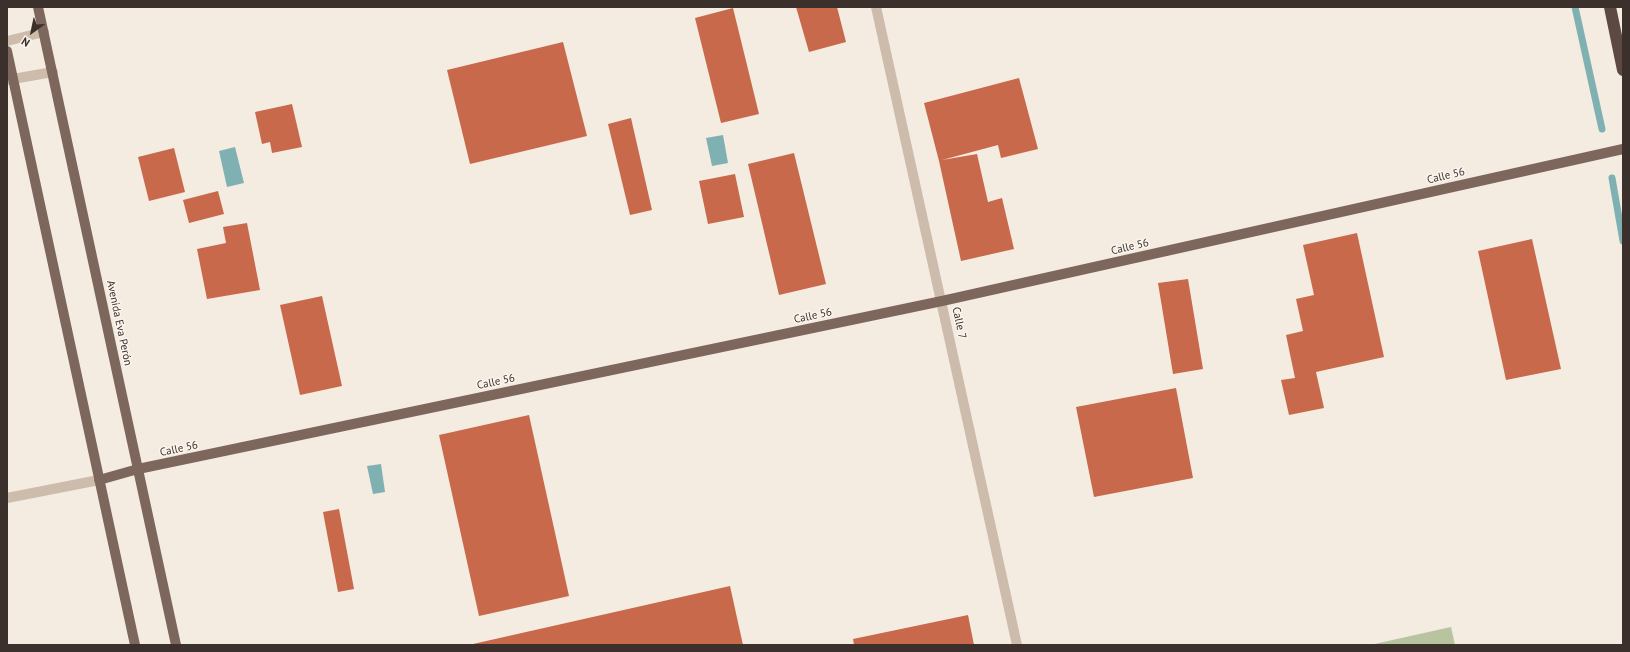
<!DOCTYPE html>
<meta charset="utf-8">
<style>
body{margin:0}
#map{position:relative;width:1630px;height:652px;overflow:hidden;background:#f4ebe1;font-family:"PT Sans",sans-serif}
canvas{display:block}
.frame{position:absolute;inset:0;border:8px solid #3b302b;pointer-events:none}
.north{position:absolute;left:12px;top:12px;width:40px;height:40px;-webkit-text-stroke:3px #fbf5ee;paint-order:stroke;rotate:213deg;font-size:11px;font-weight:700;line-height:16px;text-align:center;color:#3b302b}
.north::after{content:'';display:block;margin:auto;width:14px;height:18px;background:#3b302b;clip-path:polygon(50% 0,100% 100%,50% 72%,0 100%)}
</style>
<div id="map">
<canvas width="1630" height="652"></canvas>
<div class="frame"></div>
<div class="north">N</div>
</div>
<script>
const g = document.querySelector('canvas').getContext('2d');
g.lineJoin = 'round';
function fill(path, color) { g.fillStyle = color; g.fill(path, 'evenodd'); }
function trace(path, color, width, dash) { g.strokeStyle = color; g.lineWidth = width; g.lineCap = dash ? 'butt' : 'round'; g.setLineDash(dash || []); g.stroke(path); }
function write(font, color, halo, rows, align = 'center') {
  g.font = font + ' "PT Sans",sans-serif'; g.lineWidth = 3; g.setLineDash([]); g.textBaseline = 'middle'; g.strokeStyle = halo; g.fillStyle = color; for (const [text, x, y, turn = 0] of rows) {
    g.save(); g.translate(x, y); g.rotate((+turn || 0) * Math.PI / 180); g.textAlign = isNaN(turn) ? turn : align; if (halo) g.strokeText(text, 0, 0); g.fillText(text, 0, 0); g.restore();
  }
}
fill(new Path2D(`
 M1451,627L1455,645H1370Z`), '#b8c4a0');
fill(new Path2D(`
 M723,135L728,163L712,166L706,138Z
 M235,147L244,183L227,187L219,151Z
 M381,464L385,492L373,494L367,466Z`), '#7fb0b2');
trace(new Path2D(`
 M1575,7L1602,129
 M1612,178L1623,241`), '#7fb0b2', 7);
fill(new Path2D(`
 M796,7H837L846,42L809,52Z
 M733,8L759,114L721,123L695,18Z
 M563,42L587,136L470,164L447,70Z
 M1019,78L1038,149L1001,158L998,145L942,160L977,154L988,202L1002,198L1014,249L961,261L939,161L924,103Z
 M292,104L302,147L272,153L270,142L262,144L255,112Z
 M631,118L652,210L630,215L608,124Z
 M174,148L185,192L149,201L138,157Z
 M794,153L826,284L779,295L748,164Z
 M735,174L744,217L708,224L699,181Z
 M218,191L224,214L189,223L183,200Z
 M247,223L260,290L207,299L197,249L226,243L223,227Z
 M1357,233L1384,357L1316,372L1324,408L1289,415L1281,380L1295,378L1286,335L1303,331L1296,299L1314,295L1303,245Z
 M1532,239L1561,369L1506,380L1478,251Z
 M1188,279L1203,369L1173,374L1158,283Z
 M322,296L342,386L300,395L280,305Z
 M1176,388L1193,478L1094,497L1076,407Z
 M529,415L569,596L479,616L439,435Z
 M339,509L354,589L338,592L323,512Z
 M730,586L743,645H473V644Z
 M968,615L974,645H854L853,639Z`), '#c8694b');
trace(new Path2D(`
 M876,7L1017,645
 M7,41L44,32
 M7,80L53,72
 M7,498L99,480`), '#cdbbac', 10);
trace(new Path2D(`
 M38,7L176,645
 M7,51L135,645
 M99,480L138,469L942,301L1623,149`), '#7d675c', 10);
trace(new Path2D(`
 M1610,7L1623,70`), '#5c4a42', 12);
write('11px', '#3b302b', '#fbf5ee', [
 ["Calle 56",1446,176,-13],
 ["Calle 56",1130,247,-13],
 ["Calle 56",813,316,-12],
 ["Avenida Eva Perón",119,323,78],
 ["Calle 7",959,323,78],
 ["Calle 56",496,382,-12],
 ["Calle 56",179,449,-12]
]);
</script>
